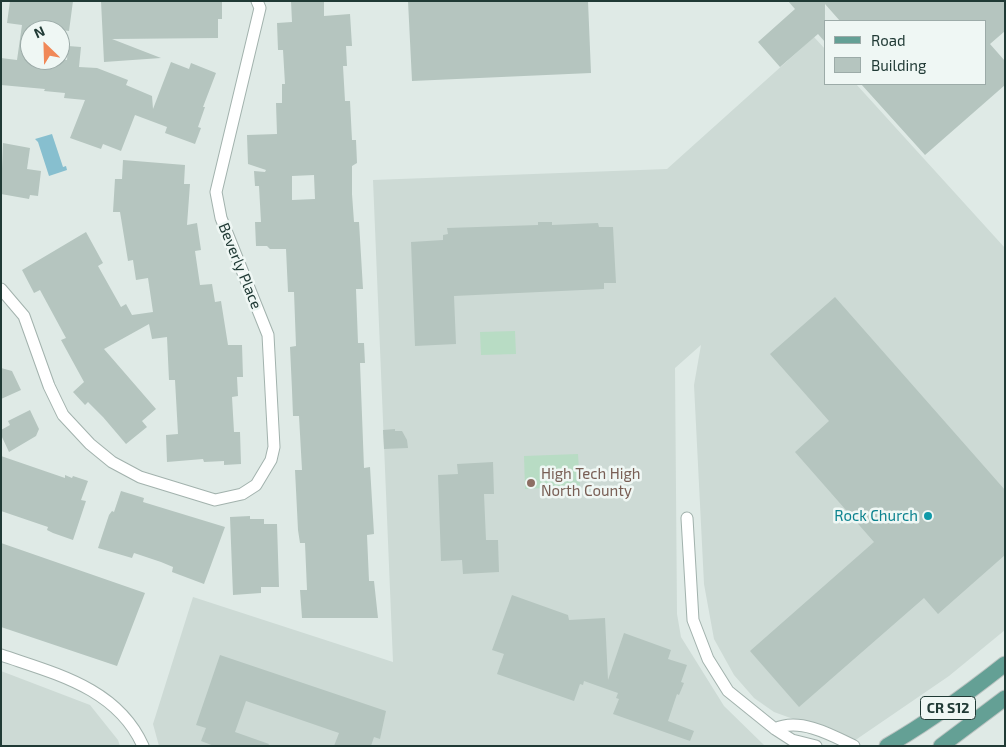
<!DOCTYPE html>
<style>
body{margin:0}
#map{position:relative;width:1006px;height:747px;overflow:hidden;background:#dfeae6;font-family:"Exo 2",sans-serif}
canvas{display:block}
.frame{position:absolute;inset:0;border:2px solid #203a35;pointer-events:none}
.legend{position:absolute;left:824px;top:20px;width:162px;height:65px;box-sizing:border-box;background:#eff7f4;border:1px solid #9caba8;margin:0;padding:6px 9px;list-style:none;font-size:15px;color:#203a35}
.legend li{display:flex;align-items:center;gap:10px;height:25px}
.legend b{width:25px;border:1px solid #9caba8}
.north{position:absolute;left:20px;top:20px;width:50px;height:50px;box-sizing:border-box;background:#eff7f4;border:1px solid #9caba8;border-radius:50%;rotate:336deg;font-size:14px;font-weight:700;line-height:20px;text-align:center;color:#203a35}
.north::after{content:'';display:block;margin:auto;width:18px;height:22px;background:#f08857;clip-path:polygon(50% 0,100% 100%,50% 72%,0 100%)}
</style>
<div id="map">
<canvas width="1006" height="747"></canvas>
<div class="frame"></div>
<ul class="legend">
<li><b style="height:6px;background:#64a095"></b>Road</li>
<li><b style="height:14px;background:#b5c5bf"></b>Building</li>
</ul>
<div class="north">N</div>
</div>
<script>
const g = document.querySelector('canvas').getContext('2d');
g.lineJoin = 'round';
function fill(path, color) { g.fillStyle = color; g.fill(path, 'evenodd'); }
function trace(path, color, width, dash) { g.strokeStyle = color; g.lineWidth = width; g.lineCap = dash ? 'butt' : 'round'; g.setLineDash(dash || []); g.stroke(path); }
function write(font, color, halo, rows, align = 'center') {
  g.font = font + ' "Exo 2",sans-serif'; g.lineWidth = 5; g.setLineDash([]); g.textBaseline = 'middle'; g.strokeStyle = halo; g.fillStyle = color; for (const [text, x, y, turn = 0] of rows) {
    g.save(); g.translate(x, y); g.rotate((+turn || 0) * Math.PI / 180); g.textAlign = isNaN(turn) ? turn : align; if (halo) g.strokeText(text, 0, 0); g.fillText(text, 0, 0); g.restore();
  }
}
fill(new Path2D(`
 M814,37L825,49V84H856L1005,248V630L949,676L854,741L774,712L754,698L734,675L714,639L704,584L694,385L701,345L675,368L677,614L681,637L724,706L765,746H159L153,724L193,597L393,662L373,180L667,169Z
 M1,671L90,705L118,740L120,746H1Z`), '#cddad5');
fill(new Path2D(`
 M515,331L516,354L481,355L480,332Z
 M578,454L580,486L525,489L524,456Z`), '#b8dcc4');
fill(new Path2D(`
 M52,134L63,167L66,166L67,170L49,176L38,142L35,139Z`), '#87bfcf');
fill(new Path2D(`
 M10,1H73L69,31L30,26V62L59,64L60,59L67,60L68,46L81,47L79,67L97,68L128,80L126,85L152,96L153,109L171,62L189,69L191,63L216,73L203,107H205L198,127L201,128L195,144L165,133L167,127L135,115L121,151L103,144L101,149L70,138L85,100L64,98L65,93L44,91L45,89L1,85V58L17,60L22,25L7,23Z
 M101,1H222V19H218V38L112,39L161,58L104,62Z
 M291,1H324V16L350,14L352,46H346L347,66H343L345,101H350L352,140H356L357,163L352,166V194L354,222H359L363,289H356L358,343H364L365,363H360L364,468L370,467L374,534L367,535L369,581H374L378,618H302L300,590H307L305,543H300L298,530L295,470H302L299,416H293L292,390L290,347L296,346L294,292H288L286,249H270L267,246H256L255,222H261L259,186H255L254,171L265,172L266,170L248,164L247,135L277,134L276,103H282V84H285L283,50H278L277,23L292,22ZM314,175L315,199L292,200V176Z
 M408,1H588L591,73L412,81Z
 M788,1H1005V31L990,44L1005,61V85L925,155L861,84H985V21H840L825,4V42L818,34L780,67L758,42L795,9Z
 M3,143L30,148L27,169L41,171L38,196L30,195L29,199L1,194Z
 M123,160L185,165L184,184H190L187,225L197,223L201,250L195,251L200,285L212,284L215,302L221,301L228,345H242L243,377H237L238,396L232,397L234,432H240L241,464L224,465V461L204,462L203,459L167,462L166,435L178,434L175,380H169L167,337L152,339L149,324L104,349L156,409L142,421L147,427L126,444L103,417L88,402L85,405L73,392L84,382L61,340L66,338L40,290L34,293L22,270L86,232L103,263L98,266L121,307L126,304L132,315L153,312L148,278L136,280L133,260L128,261L120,212H113L115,179H122Z
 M538,222H552V225L598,223L599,227H613L616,283H604V289L454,296L456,344L415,346L411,242L443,240V235L448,234L447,228L538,225Z
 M835,297L1005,490V555L938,614L924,598L799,707L750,651L874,542L795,452L829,421L770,354Z
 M1,368L12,371L21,390L1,399Z
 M30,410L39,429L36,436L9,452L1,435V430L10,425L8,421Z
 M395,429V431H402L407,440L408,448L384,449L383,430Z
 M1,456L65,478V475L72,478L73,476L88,481L81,500L86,501L73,540L53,533L47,530L48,527L1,511Z
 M493,462L494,494H484L486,540H498L499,572L463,574L462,560L441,561L438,475L458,474L457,464Z
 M121,491L144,498L143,502L225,527L204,584L172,572L173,567L161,562L134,553L132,558L98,548L109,515L112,511L114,512Z
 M250,516V519H264V524H277L279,587H261V593L233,595L230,517Z
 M1,543L145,593L117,666L1,627Z
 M512,595L568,615L569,620L605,618L608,680L624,633L671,650L668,659L687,665L681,682L684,683L679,695L677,694L668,721L694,731L690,741L613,714L619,699L616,698L618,693L584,681L583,685L580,684L574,701L497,674L504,654L492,650Z
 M220,655L386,711L380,739L374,737L371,746H334L339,733L246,701L235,732L269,744L268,746H214L201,741L206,728L196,725Z`), '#b5c5bf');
const street = new Path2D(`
 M1,289L24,316L49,386L63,415L90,444L112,462L140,477L215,500L242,494L256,485L271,460L274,447L268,335L221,218L216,192L260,8L257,1
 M687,518L693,620L708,659L728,691L775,729L792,740L816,746
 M1,655C56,674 117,688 143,746
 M775,729C799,717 832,735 854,746`);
const primary = new Path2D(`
 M887,746C929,722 967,694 1005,664
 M941,746L1005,698`);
trace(street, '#a2b2ad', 13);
trace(primary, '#bcc4c2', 17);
trace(street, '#fff', 11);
trace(primary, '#64a095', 15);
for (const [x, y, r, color] of [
 [531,483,5,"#8d6e63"],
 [928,516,5,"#0f9aa8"]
]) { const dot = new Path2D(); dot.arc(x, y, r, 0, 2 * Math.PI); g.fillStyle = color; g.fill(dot); trace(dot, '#eff7f4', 2); }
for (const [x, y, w] of [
 [948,708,55]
]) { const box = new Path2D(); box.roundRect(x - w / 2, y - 11.5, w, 23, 4); g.fillStyle = '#eff7f4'; g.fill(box); trace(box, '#203a35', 1); }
write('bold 14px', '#203a35', null, [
 ["CR S12",948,708]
]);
write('15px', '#203a35', '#eff7f4', [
 ["Beverly Place",240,266,68]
]);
write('15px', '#785e54', '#eff7f4', [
 ["High Tech High",541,474],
 ["North County",541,491]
], 'left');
write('15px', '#0d838f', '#eff7f4', [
 ["Rock Church",918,516]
], 'right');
</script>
